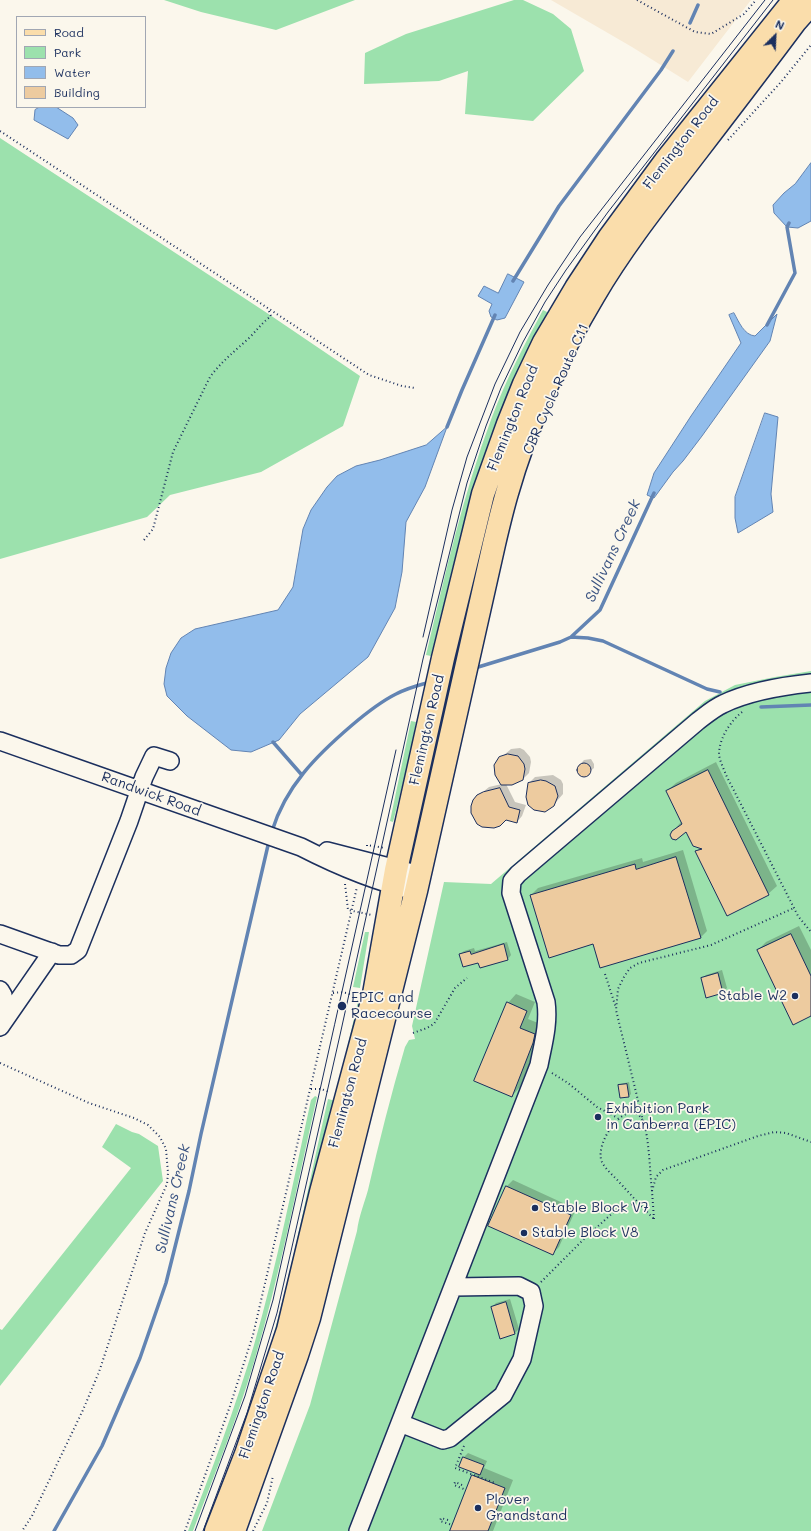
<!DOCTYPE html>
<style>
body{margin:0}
#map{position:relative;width:811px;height:1531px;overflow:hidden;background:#fbf7ec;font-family:Mali,sans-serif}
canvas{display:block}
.legend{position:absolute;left:16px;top:16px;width:130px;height:92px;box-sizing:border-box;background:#fbf7ec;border:1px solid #a1a7b3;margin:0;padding:5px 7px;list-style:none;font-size:12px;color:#1b2f5e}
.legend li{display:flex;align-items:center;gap:8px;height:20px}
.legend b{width:20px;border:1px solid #a1a7b3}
.north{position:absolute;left:755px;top:16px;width:40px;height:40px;-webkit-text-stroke:3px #fbf7ec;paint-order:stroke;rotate:24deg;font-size:11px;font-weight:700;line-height:16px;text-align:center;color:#1b2f5e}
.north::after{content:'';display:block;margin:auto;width:14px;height:18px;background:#1b2f5e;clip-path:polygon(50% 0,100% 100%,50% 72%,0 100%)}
</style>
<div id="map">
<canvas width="811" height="1531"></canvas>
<ul class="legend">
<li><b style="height:5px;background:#faddab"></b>Road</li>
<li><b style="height:11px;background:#9ce1ad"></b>Park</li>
<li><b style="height:11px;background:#92bdeb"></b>Water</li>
<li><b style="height:11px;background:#edcb9f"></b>Building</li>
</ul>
<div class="north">N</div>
</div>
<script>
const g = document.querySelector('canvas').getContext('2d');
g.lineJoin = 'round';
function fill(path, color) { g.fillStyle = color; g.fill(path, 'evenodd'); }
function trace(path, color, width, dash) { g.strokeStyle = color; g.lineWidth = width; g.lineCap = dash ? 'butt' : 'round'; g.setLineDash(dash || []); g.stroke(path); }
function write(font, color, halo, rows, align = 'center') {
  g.font = font + ' Mali,sans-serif'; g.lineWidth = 3.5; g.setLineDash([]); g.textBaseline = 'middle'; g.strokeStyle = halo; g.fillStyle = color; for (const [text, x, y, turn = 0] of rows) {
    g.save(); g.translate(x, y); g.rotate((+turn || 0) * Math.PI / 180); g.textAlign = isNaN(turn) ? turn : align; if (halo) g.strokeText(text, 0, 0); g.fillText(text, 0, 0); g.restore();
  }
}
fill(new Path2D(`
 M551,0H751L688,82L632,47Z`), '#f7ead5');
fill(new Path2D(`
 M164,0H355L276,30L201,12Z
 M514,0H523L553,14L571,29L584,71L533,121L465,114L468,71L439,81L364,84L365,53L406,34Z
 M0,138L267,313L360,376L343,426L261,472L170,495L147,517L0,559Z
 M543,310L549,313L498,421L479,473L460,537L431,656L426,655C445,575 463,494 492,417C506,380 524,345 543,310Z
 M811,671V1531H262L310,1405L357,1231C359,1216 364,1204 368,1190C379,1142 391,1094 405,1047L409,1040L415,1039L412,1026L444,882L491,884L705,701L735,685L775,677Z
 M411,721L416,722L410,755L393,822L390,821Z
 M365,932H369L360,988L353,987Z
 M360,992V1007L337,1093Z
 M315,1096L317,1097C297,1185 280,1275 254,1362C237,1420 214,1475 193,1531H188C212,1470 235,1408 254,1345C277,1265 293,1182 311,1100Z
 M328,1099L336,1101L282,1321L209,1531H205C228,1470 251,1410 270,1348C293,1266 309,1182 328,1099Z
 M116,1124L132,1132L139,1134L158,1146L163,1181L0,1386V1329L2,1330L131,1168L102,1147Z`), '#9ce1ad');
const water = new Path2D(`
 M40,107H56L73,118L78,125L68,139L34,120L35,110Z
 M811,163V221L798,228L787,227L774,213L773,205L784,193L795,184Z
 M508,274L524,282L505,318L497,320L491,317L489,311L492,304L478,296L484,286L498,293Z
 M734,313C739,322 744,335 755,336L777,314L770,341L702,436L683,461L673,472L654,498L647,495L654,473L691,416L741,343L729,315Z
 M765,413L778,417L771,494L773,512L738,533L735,518V497Z
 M447,427L425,487L406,522L402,572L395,608L368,657L300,714L279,740L251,752L231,750L187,716L167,696L164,684L166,668L171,653L181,638L195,629L278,610L293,587L303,529L311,510L327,487L337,476L356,466L380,460L426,445Z`);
fill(water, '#92bdeb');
trace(water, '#6284b3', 1);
fill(new Path2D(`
 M520,748L524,750L530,757L531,762L529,773L523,779L506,784L515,802L526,805L522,816L517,822L478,796L489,787L502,784L497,761L511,749Z
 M591,759L594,764V768L584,776L580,775L578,772L577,768L584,760Z
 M716,762L777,886L768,894L697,851L700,847L687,831H673L681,822L667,791L676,783Z
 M553,775L561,780L563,784V794L550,809L529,783L535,777Z
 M683,850L707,931L700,938L594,943L531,895L538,888L642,858L643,862Z
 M799,926L811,950V1015L758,950L766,942Z
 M507,942L511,955L508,959L480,967L479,962L460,954L464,951L474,948L475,951Z
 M722,970L727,988L723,992L707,997L702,979L706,975Z
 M516,994L535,1002L528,1019L543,1025L541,1034L520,1087L512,1096L508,1003Z
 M629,1082L631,1094L629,1096L621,1097L619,1085L621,1084Z
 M513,1180L576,1209L559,1247L552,1254L490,1225L507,1186Z
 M510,1299L519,1329L515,1333L501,1337L492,1307L496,1303Z
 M468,1453L487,1461L484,1468L513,1480L493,1531H451L473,1476L476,1472L464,1457Z`), '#0003');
trace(new Path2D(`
 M690,23L698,5
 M513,281L559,206L661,70L673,51
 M767,325L795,273L787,227L789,223
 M447,427L462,390L495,315
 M571,637L588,638L603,641L707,689L720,692
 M475,668L560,642L571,637L600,610L654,493
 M761,707L811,705
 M273,742L301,774
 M272,831C286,786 316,756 351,726C365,714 380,702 396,694C407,688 419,685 430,682
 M54,1531L102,1446L140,1358L166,1283L189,1191L201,1134L269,841`), '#6284b3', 3.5);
const building = new Path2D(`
 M508,754L518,756L524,764L525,769L523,780L512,785H501L495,775L494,765L499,757Z
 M577 770a7 7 0 1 1 14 0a7 7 0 1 1-14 0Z
 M708,770L769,895L727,916L695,851L702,849L693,846L686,832L676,840L672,839L670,835L672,831L682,824L666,791Z
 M541,780L546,781L555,786L558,796L554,806L545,812L534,810L528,805L526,797L528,783Z
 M500,788L509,807L520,810L517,823L506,820L500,826L494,828L482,827L477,824L471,813V806L473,800L477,795L483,792Z
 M676,857L701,938L600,968L593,944L549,958L530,895L635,864L636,869Z
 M791,934L811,976V1016L793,1025L757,950Z
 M504,944L508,960L480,968L478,963L463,967L459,954L470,951L471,954Z
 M718,973L723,993L706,998L701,978Z
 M507,1002L527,1011L520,1028L535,1034L533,1043L512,1097L474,1081Z
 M627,1084L629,1097L620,1098L618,1085Z
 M506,1186L571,1215L553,1255L488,1226Z
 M506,1302L515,1334L500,1339L491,1307Z
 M463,1457L484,1465L480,1475L459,1467Z
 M472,1475L505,1488L488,1531H450Z`);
fill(building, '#edcb9f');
trace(building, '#1b2f5e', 1);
const minor = new Path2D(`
 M0,741L301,847C338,866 376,882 416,891
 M327,851L420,875
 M0,934L59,955H71L78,950L129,821L144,777L154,756L170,761
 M0,990L3,995L5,1019
 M0,1027L52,952
 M400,1423L443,1440L450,1438L503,1395L522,1359L534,1306L531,1292L519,1286L454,1287
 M358,1531L539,1065C543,1044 549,1024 546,1002L511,893L512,881L518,874L698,721C706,715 714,708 723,704C750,691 782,686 811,683`);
const major = new Path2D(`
 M216,1531L246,1454L288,1330L321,1192L374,994L396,870L443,658L483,494L508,424L524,384L544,342L576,288L609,238L667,159L794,0
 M234,1531L297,1355L309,1318L416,891L494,544C498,527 502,510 507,493C526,426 558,355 594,295C624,244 661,198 697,151C730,108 763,65 795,22L811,4`);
trace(minor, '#1b2f5e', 20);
trace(major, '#1b2f5e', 25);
trace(new Path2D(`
 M637,0L695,32L711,34L744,14L756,0
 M0,131L369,375L402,386L415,388
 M728,140L781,82L811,45
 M144,540L153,529L173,452L210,377C221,362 235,351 249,338C257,330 262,323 271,316L268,309
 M742,712C730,722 720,737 719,753C719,760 724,769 726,775L794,908L798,916L811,932
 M367,846V845L385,848
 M345,884L348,910L372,915
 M605,974L616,1008
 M333,993C342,992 348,992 355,997V999
 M413,1033L427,1028L434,1024L455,988L467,978
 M0,1063L89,1103L134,1118L148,1125L160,1137L166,1149L168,1173L167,1184L145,1233L99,1372L83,1410L32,1516L22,1531
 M552,1073L568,1083L597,1107L618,1118
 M311,1089H321L330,1092
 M643,1121L616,1010L618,989L624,977L630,968L639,963L711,945L794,908
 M652,1191C650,1175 649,1134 643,1121C629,1093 593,1143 602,1162C606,1170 614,1176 620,1183C631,1195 642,1207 654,1219
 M654,1219L652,1191L656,1177L663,1170L758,1136L774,1132L786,1133L811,1142
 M541,1282L586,1237L616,1210L638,1202
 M464,1446L455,1468L495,1483L494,1484
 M462,1485L455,1482L454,1485L466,1490
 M448,1520L441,1518L440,1521L452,1525
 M185,1531L230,1406L253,1335L357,887
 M253,1531L267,1503L273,1476`), '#1b2f5e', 2, [1, 3]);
trace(minor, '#fbf7ec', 17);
trace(major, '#faddab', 22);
trace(new Path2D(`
 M423,637L452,510L467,457L495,384L520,332L548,285L580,237L765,0
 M195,1531L245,1396L273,1300L396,750
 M203,1531L247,1413L277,1313L340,1035L423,659L467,483L486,426L501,388L523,342L545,302L566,270L608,212L773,0`), '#1b2f5e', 1);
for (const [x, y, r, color] of [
 [795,996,4,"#1b2f5e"],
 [342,1006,5,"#1b2f5e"],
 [598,1117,4,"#1b2f5e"],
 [535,1208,4,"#1b2f5e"],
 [524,1233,4,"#1b2f5e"],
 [478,1508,4,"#1b2f5e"]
]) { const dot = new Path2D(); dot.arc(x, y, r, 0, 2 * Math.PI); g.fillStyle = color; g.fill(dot); trace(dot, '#fbf7ec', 1.5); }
write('14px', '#1b2f5e', '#fbf7ec', [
 ["Flemington Road",681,143,-52],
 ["CBR Cycle Route C11",556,389,-66],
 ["Flemington Road",513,418,-68],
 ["Flemington Road",427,730,-77],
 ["Randwick Road",151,794,20],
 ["Flemington Road",348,1093,-75],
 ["Flemington Road",262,1405,-71]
]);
write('14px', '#1b2f5e', '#fbf7ec', [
 ["Stable W2",787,996,"right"],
 ["EPIC and",351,998],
 ["Racecourse",351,1014],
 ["Exhibition Park",606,1109],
 ["in Canberra (EPIC)",606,1125],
 ["Stable Block V7",543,1208],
 ["Stable Block V8",532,1233],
 ["Plover",486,1500],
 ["Grandstand",486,1516]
], 'left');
write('italic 15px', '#395281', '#fbf7ec', [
 ["Sullivans Creek",613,551,-65],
 ["Sullivans Creek",173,1199,-77]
]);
</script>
